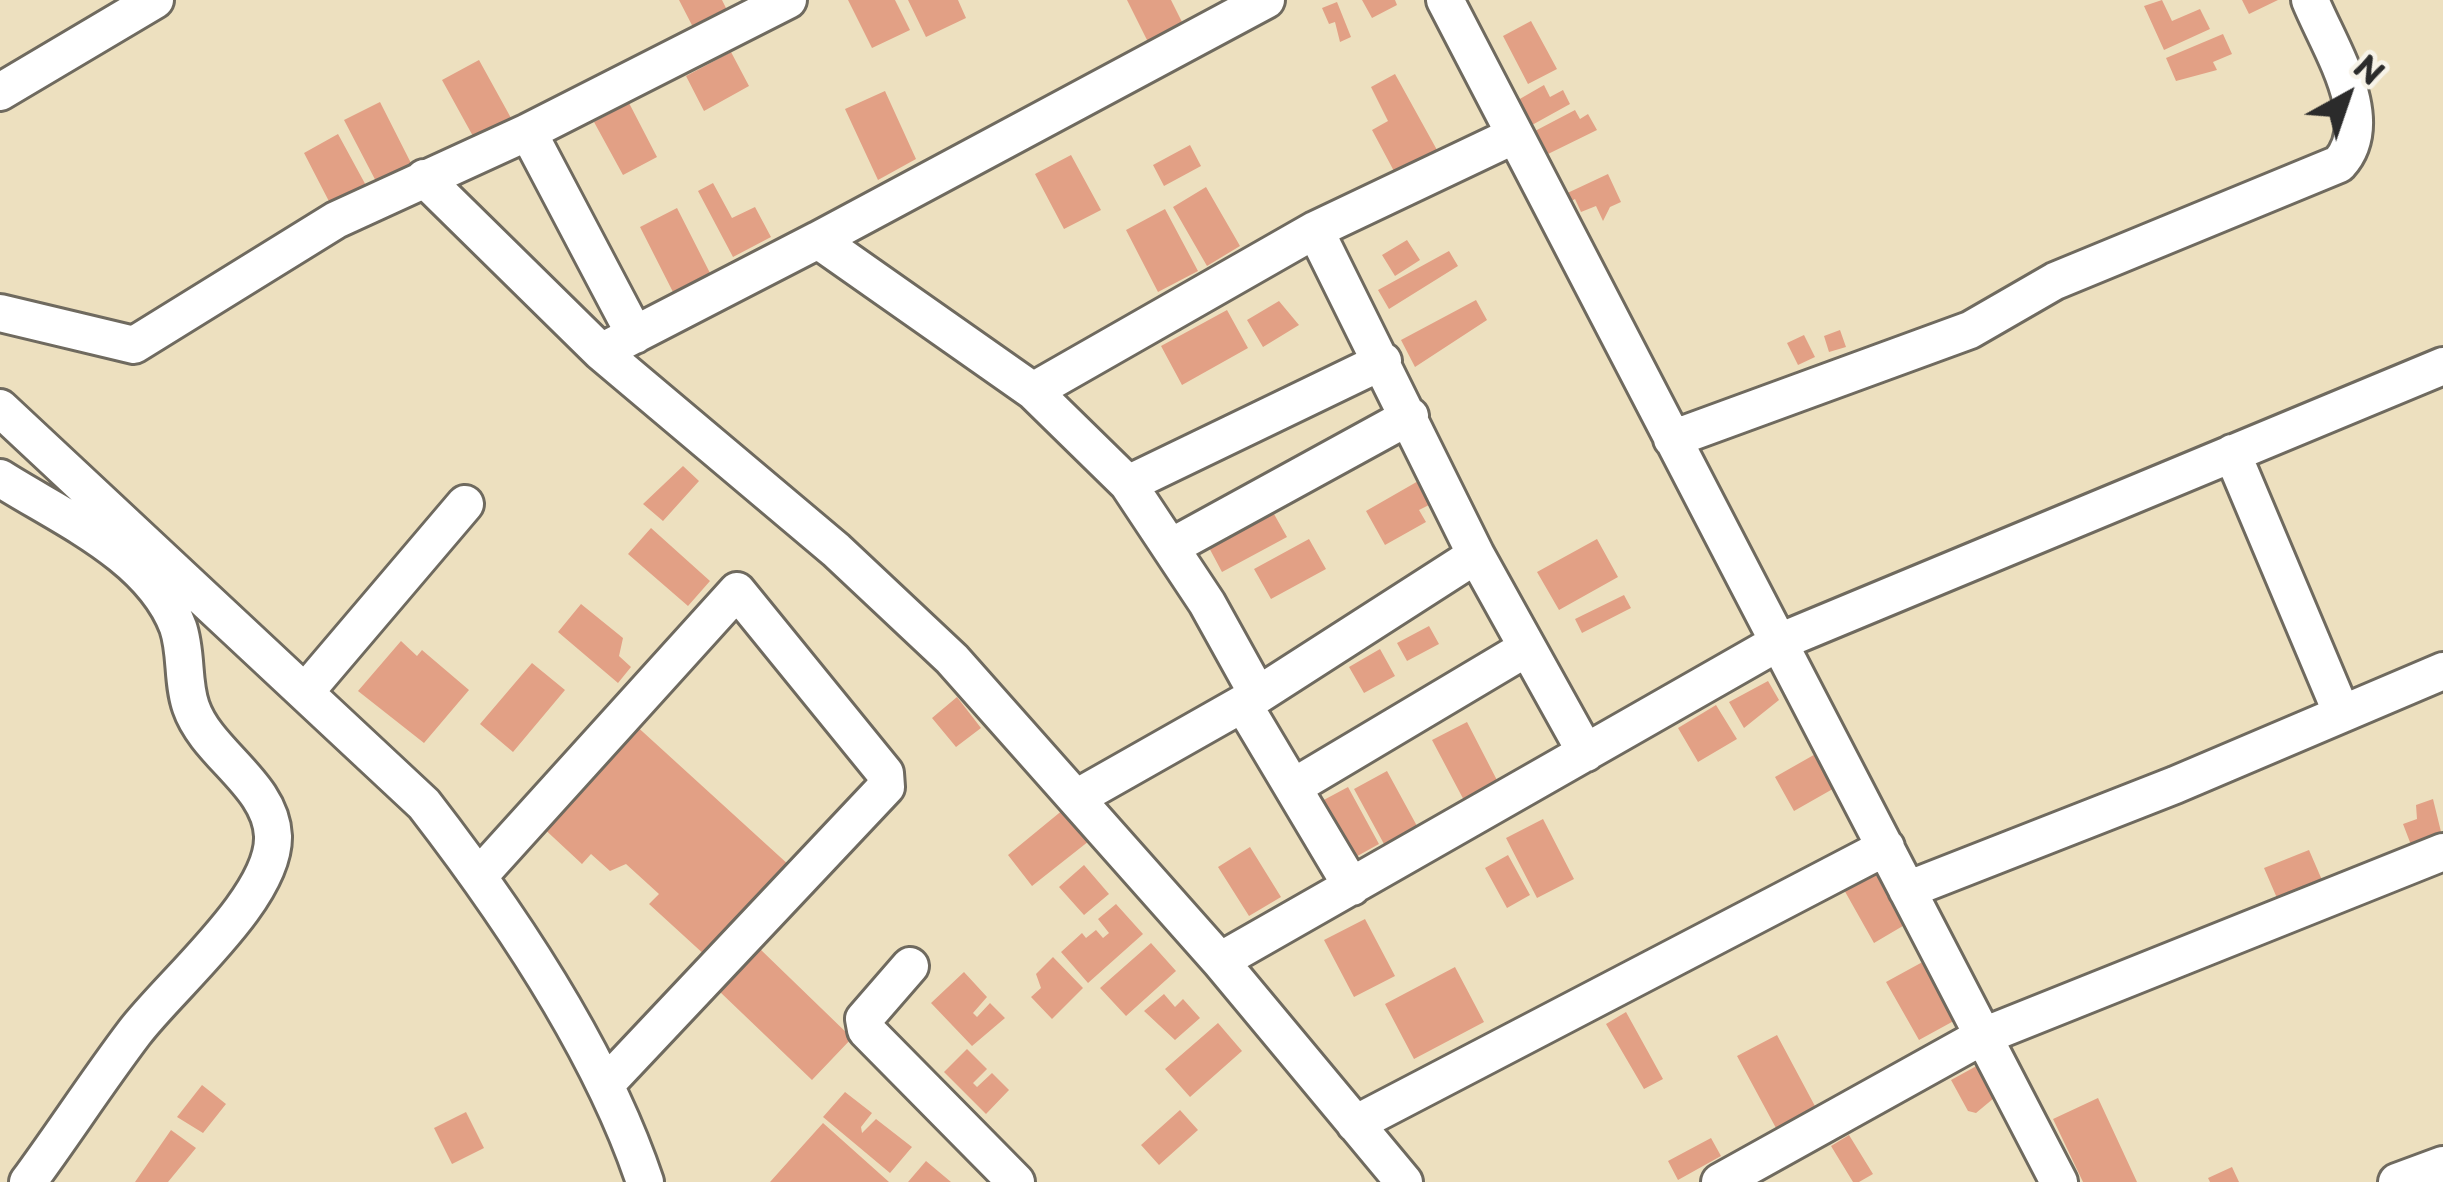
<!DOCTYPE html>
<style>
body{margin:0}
#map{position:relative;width:2443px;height:1182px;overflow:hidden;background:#ede0bf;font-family:"Playpen Sans",sans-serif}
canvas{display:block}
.north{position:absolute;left:2287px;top:36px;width:120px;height:120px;-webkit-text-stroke:9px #f7f3e8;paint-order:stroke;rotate:40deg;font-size:33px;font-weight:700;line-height:48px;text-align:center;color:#2b2b2b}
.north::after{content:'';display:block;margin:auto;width:42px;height:54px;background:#2b2b2b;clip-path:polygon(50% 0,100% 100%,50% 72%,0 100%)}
</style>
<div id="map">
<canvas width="2443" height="1182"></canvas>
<div class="north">N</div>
</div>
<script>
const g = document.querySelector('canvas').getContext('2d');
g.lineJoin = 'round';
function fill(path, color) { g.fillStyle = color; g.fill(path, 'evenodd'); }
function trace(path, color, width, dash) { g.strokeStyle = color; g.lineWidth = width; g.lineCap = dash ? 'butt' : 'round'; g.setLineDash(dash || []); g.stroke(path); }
fill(new Path2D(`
 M679,0H722L729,14L695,31Z
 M848,0H895L910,30L872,48Z
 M908,0H958L966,18L926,37Z
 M1127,0H1171L1185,28L1149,44Z
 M1362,0H1395L1397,5L1372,18Z
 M2162,0L2172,21L2200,9L2210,29L2164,50L2144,6Z
 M2242,0H2278L2249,14Z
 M1337,2L1351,37L1340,42L1335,22L1329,24L1322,8Z
 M1531,21L1557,69L1528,84L1503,36Z
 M2223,34L2232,54L2213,62L2217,70L2176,81L2166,58Z
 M731,52L749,86L704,111L686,76Z
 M479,60L511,118L474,138L442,80Z
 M1395,74L1437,150L1395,173L1372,130L1388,121L1371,87Z
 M1544,85L1550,97L1563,90L1570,104L1532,125L1518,100Z
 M885,91L916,159L878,180L845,109Z
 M380,102L415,171L380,189L344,120Z
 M629,103L657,157L623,175L594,122Z
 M1575,110L1580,119L1588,114L1597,130L1548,154L1535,131Z
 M338,134L369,191L334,211L304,153Z
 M1190,145L1201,166L1164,186L1153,165Z
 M1071,155L1101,210L1064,229L1035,174Z
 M1608,174L1621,202L1610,207L1603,221L1596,206L1581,212L1575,199L1566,204L1561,196Z
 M713,183L732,218L755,207L771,237L733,257L698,191Z
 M1206,187L1240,246L1207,266L1173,207Z
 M677,208L711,275L674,294L640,227Z
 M1165,209L1198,271L1158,292L1126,230Z
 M1407,240L1420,260L1395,276L1382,255Z
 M1449,251L1458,266L1389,309L1378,290Z
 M1476,300L1487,320L1415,367L1401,340Z
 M1279,301L1299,325L1263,347L1247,320Z
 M1227,310L1248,348L1182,385L1161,346Z
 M1840,330L1846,347L1829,352L1824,336Z
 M1804,335L1815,357L1798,365L1787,343Z
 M683,466L699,481L663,521L643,504Z
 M1420,480L1433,503L1419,510L1426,522L1385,545L1366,511Z
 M1270,507L1287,537L1222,572L1206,542Z
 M651,528L710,581L688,606L628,554Z
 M1309,539L1326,569L1271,599L1254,569Z
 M1597,539L1618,577L1559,610L1537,572Z
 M1624,595L1631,608L1582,633L1575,619Z
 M581,604L623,638L619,656L631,667L618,683L558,632Z
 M1429,626L1439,644L1407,661L1397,643Z
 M401,641L417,656L422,650L469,690L424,743L358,691Z
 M1380,649L1395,676L1364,693L1349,667Z
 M532,663L565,690L513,752L480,724Z
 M1768,681L1779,700L1744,728L1729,702Z
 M957,697L981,728L956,747L932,718Z
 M1716,705L1737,739L1698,762L1678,728Z
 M632,722L790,866L707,957L649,904L659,894L626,864L610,871L591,854L582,864L539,824Z
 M1467,722L1501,788L1467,806L1432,740Z
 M1819,752L1838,786L1794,811L1775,777Z
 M1387,771L1417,826L1384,844L1354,789Z
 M1348,787L1379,844L1352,859L1320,802Z
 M2433,799L2443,840L2413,850L2403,824L2417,819L2416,805Z
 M1064,809L1089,841L1032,886L1008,855Z
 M1543,819L1574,879L1537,898L1506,838Z
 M1250,847L1281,897L1249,916L1218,867Z
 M2309,850L2322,880L2277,898L2264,868Z
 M1508,855L1530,895L1507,908L1485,868Z
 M1084,865L1109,894L1084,915L1059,887Z
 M1883,867L1913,920L1874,943L1843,888Z
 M1116,904L1143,934L1088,983L1061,952L1082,933L1086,938L1096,930L1103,938L1109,933L1098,919Z
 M1365,919L1395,976L1354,997L1324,940Z
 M1151,943L1176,971L1126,1016L1100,988Z
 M760,949L852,1038L812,1080L719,991Z
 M1053,957L1083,988L1052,1019L1031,997L1041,988L1036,974Z
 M1928,959L1961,1017L1919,1040L1886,982Z
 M1455,967L1484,1022L1414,1059L1385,1004Z
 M964,972L987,997L973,1013L977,1017L990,1003L1005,1018L972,1046L931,1003Z
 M1164,994L1175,1007L1183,999L1200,1018L1175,1040L1144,1011Z
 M1626,1012L1663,1079L1644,1089L1606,1024Z
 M1218,1023L1242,1051L1190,1097L1165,1069Z
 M1777,1035L1816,1108L1776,1128L1737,1056Z
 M967,1049L987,1069L973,1083L977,1087L992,1073L1009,1090L986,1114L944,1072Z
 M1982,1063L2000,1093L1976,1113L1968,1111L1951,1080Z
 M202,1085L226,1104L203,1133L177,1117Z
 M845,1092L872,1113L861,1127L862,1133L876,1119L912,1147L890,1173L823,1117Z
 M2098,1098L2137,1182H2083L2053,1119Z
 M1180,1110L1198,1130L1159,1165L1141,1145Z
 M466,1112L484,1148L452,1164L434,1128Z
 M823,1123L889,1182H770Z
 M171,1130L196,1148L168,1182H135Z
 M1849,1135L1873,1174L1859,1182H1853L1831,1146Z
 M1711,1138L1721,1156L1678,1180L1668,1161Z
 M926,1161L951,1182H908Z
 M2232,1167L2239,1182H2210L2208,1178Z`), '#e2a085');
const minor = new Path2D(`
 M1445,0L2059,1182
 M0,92L155,0
 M528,132L635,335
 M424,178L601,352L836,550L952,659L1220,961L1404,1182
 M1315,230L1476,555L1586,753
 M818,240L1266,0
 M0,313L134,345L336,220L528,132L788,0
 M601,352L818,240L1033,391L1315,230L1515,135
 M1033,391L1128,484L1207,603L1258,695
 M0,408L424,804C509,914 601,1050 645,1182
 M1672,439L1970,330L2055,281L2339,164C2379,120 2329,47 2310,0
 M2232,453L2342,714
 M0,478C61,517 151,555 178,627C187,653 182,682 191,707C207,754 271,784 273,836C275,898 170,985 134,1033C97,1082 64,1133 28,1182
 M1128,484L1383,361
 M1171,547L1410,416
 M306,691L465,504
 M1243,704L1352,887
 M1295,786L1525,649
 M1078,797L1258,695L1476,555
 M479,876L737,591L885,773L886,787L606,1084
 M1907,890L2175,785L2443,671
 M1220,961L1779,642L2443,366
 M910,966L864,1019L866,1030L1016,1182
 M1355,1124L1886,847
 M1720,1182L1981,1037L2443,852
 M2397,1182L2443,1165`);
trace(minor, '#6f6a5f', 42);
trace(minor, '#fff', 36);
</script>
